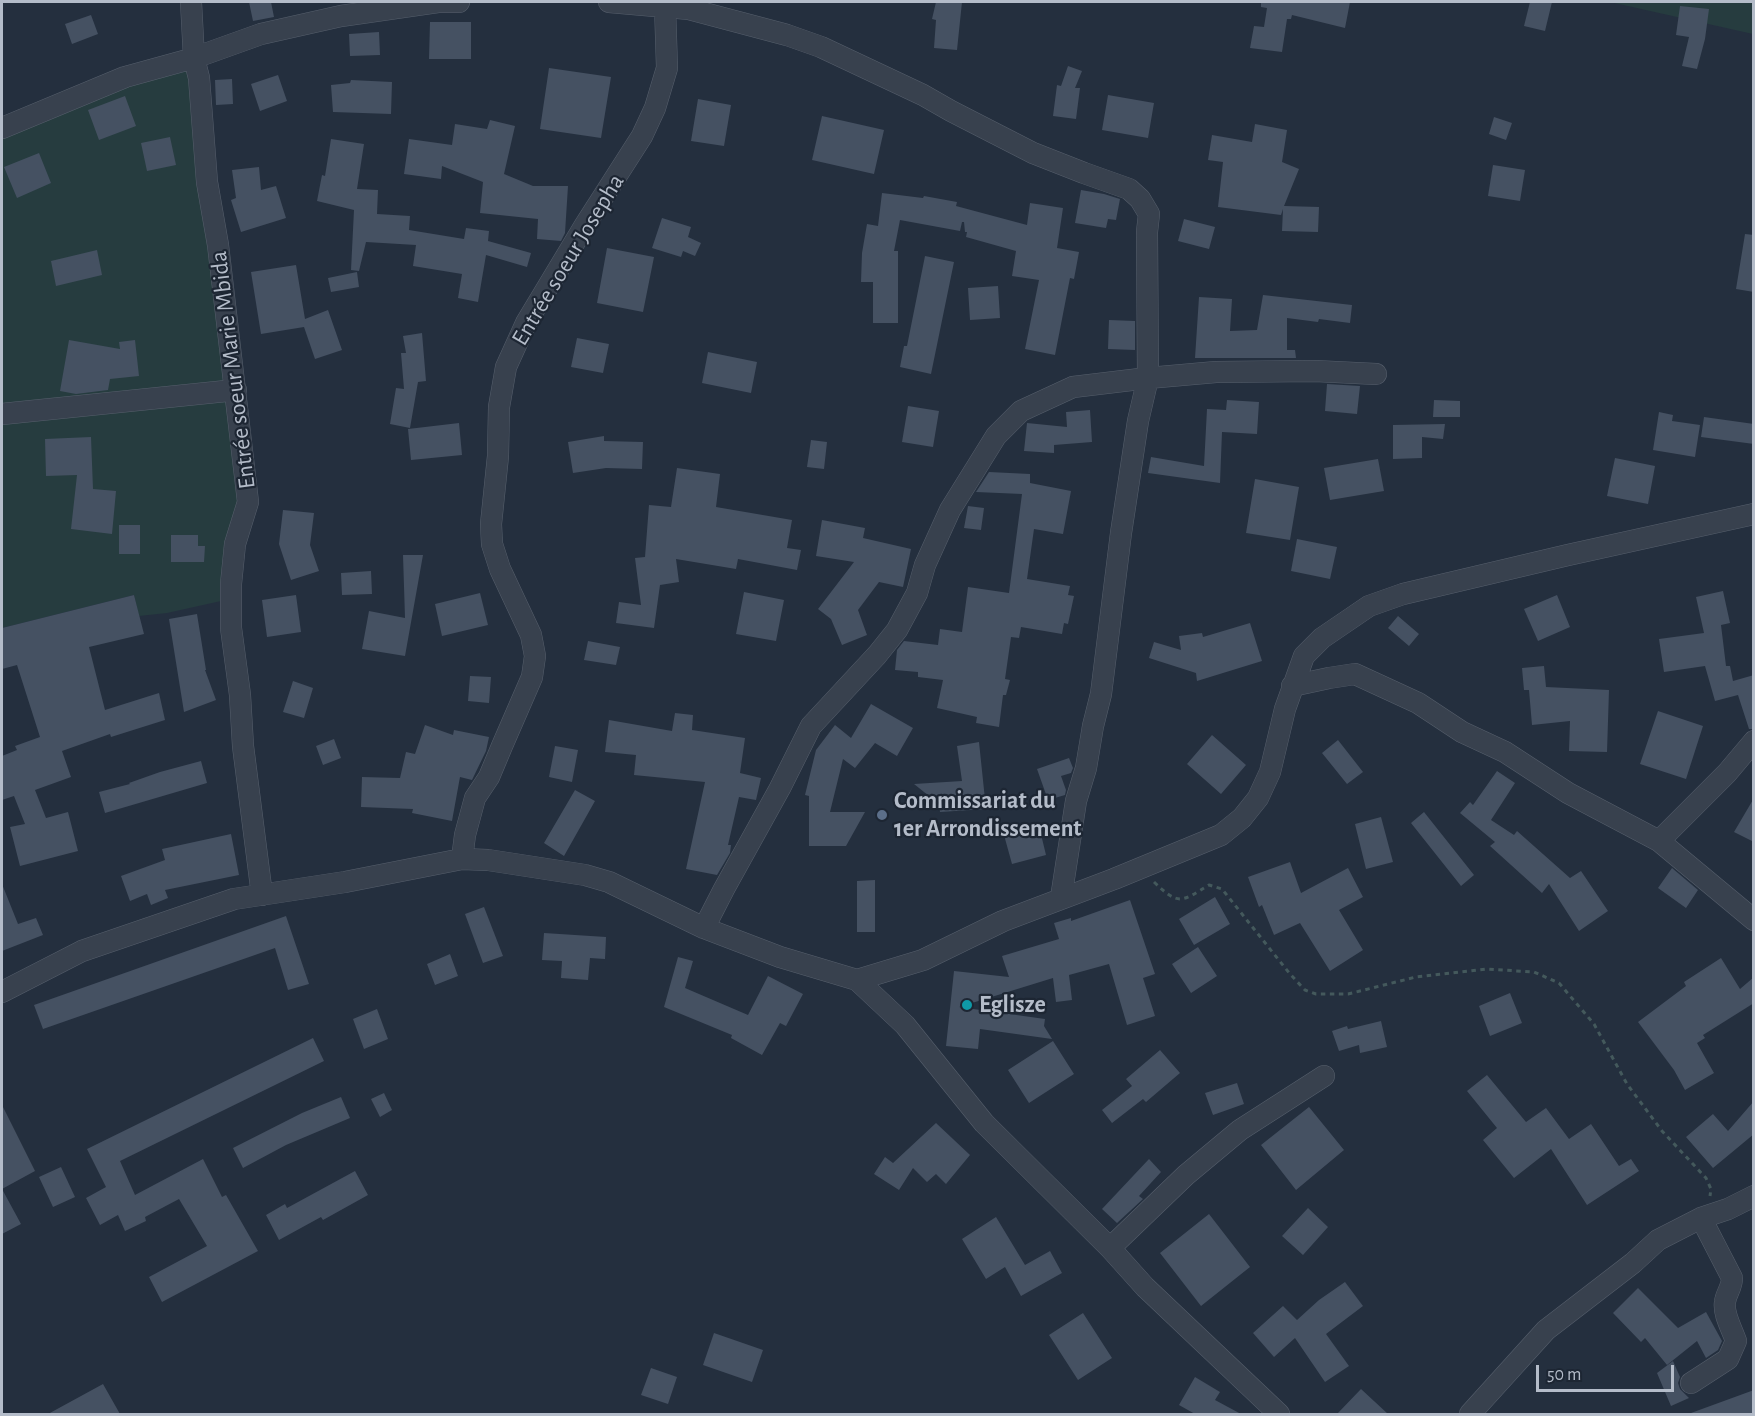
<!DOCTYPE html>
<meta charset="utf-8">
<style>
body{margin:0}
#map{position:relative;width:1755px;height:1416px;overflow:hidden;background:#242f3e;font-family:"Alegreya Sans",sans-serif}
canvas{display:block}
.frame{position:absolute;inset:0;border:3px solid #b4bcc9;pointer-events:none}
.scale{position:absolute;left:1536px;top:1365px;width:138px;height:27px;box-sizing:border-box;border:3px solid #b4bcc9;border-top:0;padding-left:8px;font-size:18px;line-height:21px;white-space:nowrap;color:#b4bcc9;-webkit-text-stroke:4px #1d2633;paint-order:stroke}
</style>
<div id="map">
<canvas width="1755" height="1416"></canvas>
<div class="frame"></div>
<div class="scale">50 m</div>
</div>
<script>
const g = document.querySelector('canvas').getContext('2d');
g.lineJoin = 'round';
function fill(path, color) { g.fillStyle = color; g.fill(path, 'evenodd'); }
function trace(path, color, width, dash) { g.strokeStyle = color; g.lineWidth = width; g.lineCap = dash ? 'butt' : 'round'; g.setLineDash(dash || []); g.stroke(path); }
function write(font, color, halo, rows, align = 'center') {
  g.font = font + ' "Alegreya Sans",sans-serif'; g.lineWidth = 4.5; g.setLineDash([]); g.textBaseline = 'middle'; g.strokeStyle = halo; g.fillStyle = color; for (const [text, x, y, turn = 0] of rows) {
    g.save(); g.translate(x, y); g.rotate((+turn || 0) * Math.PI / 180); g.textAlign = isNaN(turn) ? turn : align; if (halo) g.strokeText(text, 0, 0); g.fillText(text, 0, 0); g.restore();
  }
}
fill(new Path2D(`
 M1610,2H1753V34Z
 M190,63L246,500L239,597L167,613L139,616L134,595L2,628V137L42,123L93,96Z`), '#263c3f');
fill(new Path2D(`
 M249,2H271L274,17L253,21Z
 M936,2H962L957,50L934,48L936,20L932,19Z
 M1261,2H1350L1345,28L1292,15L1291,19H1287L1282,52L1250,48L1254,26L1264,27L1267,8L1261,7Z
 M1530,2H1552L1545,31L1524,26Z
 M1680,6L1709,9L1705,39L1697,69L1682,66L1689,37L1676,35Z
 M91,15L98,34L72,44L65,24Z
 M430,22H471V59H429Z
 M379,32L380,55L350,56L349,34Z
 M1068,66L1082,71L1075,88H1080L1076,119L1053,116L1057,85L1061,86Z
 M549,68L611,77L601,138L540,129Z
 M278,75L287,101L260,111L251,84Z
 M232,79L233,104L216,105L215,80Z
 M351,80L392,82L391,114L333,112L331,85L350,83Z
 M1108,95L1154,103L1148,138L1102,130Z
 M125,96L136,126L99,140L88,110Z
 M698,99L731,105L724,146L691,141Z
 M822,116L884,130L874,174L812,160Z
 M1494,117L1512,123L1506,140L1489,134Z
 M490,120L515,126L504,174L533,186H568L565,233L561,241L537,239L538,219L480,213L483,182L442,166L441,179L404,174L409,139L452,145L455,124L487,129Z
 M1255,124L1287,130L1282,162L1299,169L1284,206L1319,207L1318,232L1282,231L1283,209L1281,215L1218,207L1223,162L1208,160L1212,135L1252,142Z
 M170,137L176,165L147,171L141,143Z
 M331,139L364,144L357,189L378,190L377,214L410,216L409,230L464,239L466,228L489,231L488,241L531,253L527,267L486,255L478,302L458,298L462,274L413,266L416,245L366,242L359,271L351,270L354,210L317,201L322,175L325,176Z
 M39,153L51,183L17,198L4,167Z
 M1493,165L1525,170L1520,201L1488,196Z
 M259,167L261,190L276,186L286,218L241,232L231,200L236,198L232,170Z
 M1081,190L1104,194L1120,199L1116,220L1108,219L1106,228L1075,223Z
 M882,193L923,198L924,196L957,202L956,206L1027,225L1030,203L1063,208L1057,248L1079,252L1074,279L1070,278L1055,355L1025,349L1039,280L1012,276L1016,251L966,237L967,232H965L964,222H962L960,231L900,220L894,251H898V323H873V282H861L862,253L867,224L878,226Z
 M662,218L691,227L688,237L701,243L695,256L683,251L681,257L652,248Z
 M1184,219L1215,227L1209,249L1178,241Z
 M1745,234L1754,235V292L1736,289Z
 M607,248L654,257L643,312L597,303Z
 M97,250L102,275L56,286L51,261Z
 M925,256L954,262L931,374L900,367L904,346H907Z
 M296,265L305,319L328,310L342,350L315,359L304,327L261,334L251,272Z
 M357,272L359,287L331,292L328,278Z
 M998,286L1000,318L970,320L968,288Z
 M1263,295L1352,305L1350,323L1319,319L1318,322L1287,318V350H1295L1296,358H1195L1199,297L1232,299L1230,331L1257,330Z
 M1109,320L1135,321V350L1108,349Z
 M422,333L426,381L418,382L410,428L390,424L396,388L404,389L401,353H406L403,336Z
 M577,338L609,344L603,373L571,367Z
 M69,340L120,349L119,342L135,340L139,376L110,379L108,390L76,394L60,391Z
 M708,352L757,362L751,393L702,383Z
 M1327,384L1360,386L1357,414L1325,411Z
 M1227,400L1259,402L1257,434L1222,432L1220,483L1148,473L1151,457L1204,466L1207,409L1226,410Z
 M1434,400L1460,401V417H1433Z
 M908,406L939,411L933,447L902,442Z
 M1090,410L1092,442L1054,445V453L1024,451L1027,423L1067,427L1066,412Z
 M1659,412L1673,415L1672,421L1700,425L1695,457L1653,450Z
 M1704,417L1754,424V444L1701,437Z
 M459,423L462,455L411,460L408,429Z
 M1445,424L1443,439L1422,437V458L1393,459V425Z
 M604,436V441L643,442L642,469L606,468L573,473L568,442Z
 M91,437L93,489L116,491L112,534L71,529L77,475L46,476L45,439Z
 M811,440L827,442L824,469L807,467Z
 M1615,458L1655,466L1648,504L1607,496Z
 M1378,459L1384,491L1330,500L1324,468Z
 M677,468L720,474L716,507L792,520L787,548L801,550L797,570L738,559L736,569L676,559L679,582L660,585L654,628L616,623L619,602L641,605L635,558L645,557L649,505L671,507Z
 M989,472L1030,474V483L1071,491L1063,534L1034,529L1027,579L1070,586L1068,595L1074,596L1068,624L1064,623L1062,634L1021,627L1019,638L1011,637L1005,679L1010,680L1006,695H1003L999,727L976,723L977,717L937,708L943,680L918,677V672L895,670L897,650L904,641L938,645L940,629L962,632L968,587L1009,593L1022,494L976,492Z
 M1255,479L1299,487L1290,540L1246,533Z
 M968,506L984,508L981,530L964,528Z
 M283,510L314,513L310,545L319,571L291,580L279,544Z
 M822,520L865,528L863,538L911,549L903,587L879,582L858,610L867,635L842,645L831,619L818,609L854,562L816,556Z
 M119,525H140V554H119Z
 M171,535H198V546H205L204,562H171Z
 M1297,539L1337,547L1330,579L1291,571Z
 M403,555H423L405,656L362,649L369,611L405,618Z
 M371,571L372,594L342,595L341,573Z
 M1723,591L1730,623L1721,625L1726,666H1730L1733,681L1754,675V729H1749L1738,695L1715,701L1705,666L1664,672L1659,639L1704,633L1696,597Z
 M744,592L784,600L776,641L736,634Z
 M480,593L488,625L442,636L435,604Z
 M134,595L144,634L89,647L105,710L159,693L165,720L111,737L110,734L62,751L71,777L35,790L46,818L68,812L78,851L20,866L10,827L25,824L14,796L2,800V756L17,750L15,746L40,737L17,665L2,669V628Z
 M296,595L301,632L267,637L262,600Z
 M1557,595L1570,627L1538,641L1524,609Z
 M197,614L206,670H205L216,700L184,712L169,619Z
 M1398,616L1419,634L1409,646L1388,628Z
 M1250,623L1262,661L1197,681L1196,673L1149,658L1154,642L1181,650L1179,636L1202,633L1203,637Z
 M588,641L620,647L616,665L584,660Z
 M1544,666L1546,687L1609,690L1607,752L1569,751L1570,721L1532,725L1529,690H1524L1522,668Z
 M470,676L491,677L489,703L468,701Z
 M293,681L313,688L304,718L283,712Z
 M871,704L913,728L897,756L875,743L855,768L843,759L830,812H865L846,846H809V796L805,795L816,750L835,725L851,738Z
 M1658,711L1703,726L1686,779L1640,764Z
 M675,713L693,715L692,730L745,738L740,773L761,778L756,800L739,797L728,845H731L730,853L717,875L686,869L705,782L634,775L636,755L605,752L609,720L672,731Z
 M425,725L453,735L454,730L489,737L486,751L472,780L460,777L452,821L412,813L413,809L361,807L362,777L400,778L406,752L415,754Z
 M1212,735L1246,765L1221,794L1187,764Z
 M334,739L341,758L323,765L316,746Z
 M1338,740L1363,772L1347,784L1322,753Z
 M979,742L986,809L940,812L939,804L914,784L962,781L957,746Z
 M555,746L578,750L572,782L549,777Z
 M1069,758L1073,768L1071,773L1061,776L1066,790L1065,795L1048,800L1037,769Z
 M201,761L207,783L105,813L99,792L130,784L129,783L160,772Z
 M1497,771L1515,783L1491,820L1514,835L1517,831L1570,878L1581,871L1608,911L1579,931L1549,884L1542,893L1490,846L1495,842L1460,813L1470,802L1473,805Z
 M575,790L595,801L564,856L544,843Z
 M1754,798V842L1734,832Z
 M1424,812L1474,875L1461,886L1411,823Z
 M1381,817L1393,862L1366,869L1355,824Z
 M1039,826L1046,855L1012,864L1004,835Z
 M231,834L239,875L165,890L168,898L151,905L147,894L130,901L121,876L165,860L162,849Z
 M1290,862L1301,893L1348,868L1363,897L1339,910L1363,950L1330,971L1300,923L1274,935L1262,905L1259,907L1248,877Z
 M1672,868L1698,890L1686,908L1658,888Z
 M875,880V932H857V881Z
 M2,884L18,924L36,918L43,935L2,951Z
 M1215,897L1230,924L1194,945L1179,919Z
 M1130,900L1155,974L1143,978L1155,1016L1127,1025L1109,964L1069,975L1072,1000L1056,1002L1053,978L959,1007L1045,1019L1044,1026L1052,1039L980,1029L978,1049L946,1046L954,971L1009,977L1002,956L1059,939L1054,923L1071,918V921Z
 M484,907L503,956L483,963L465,914Z
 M286,916L309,984L288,990L275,948L43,1029L34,1005Z
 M544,933L606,937L605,959L590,958L588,980L561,978L562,961L542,960Z
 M1198,947L1217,976L1191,993L1172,964Z
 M450,954L458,976L435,985L427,964Z
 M678,957L693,961L685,988L748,1015L768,976L803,994L786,1026L780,1023L762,1055L731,1038L732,1035L664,1007Z
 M1721,958L1740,989L1754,977V1003L1703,1035L1705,1038L1697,1043L1714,1073L1685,1090L1674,1070L1638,1022L1686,986L1684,982Z
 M1510,993L1522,1023L1490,1036L1479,1006Z
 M377,1009L388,1039L364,1049L353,1019Z
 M1381,1021L1387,1047L1360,1053L1359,1045L1339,1051L1332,1031L1347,1026L1348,1029Z
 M313,1038L324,1061L120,1161L135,1195L203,1159L222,1197L226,1195L258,1251L162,1302L149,1277L207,1246L179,1199L145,1217L146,1221L125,1231L118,1215L100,1225L86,1198L106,1187L87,1149Z
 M1053,1041L1074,1074L1029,1103L1008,1070Z
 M1160,1050L1180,1073L1146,1102L1143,1099L1112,1123L1102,1110L1132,1086L1126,1079Z
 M1487,1075L1526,1122L1546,1108L1569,1139L1591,1124L1619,1166L1631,1159L1639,1171L1587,1205L1551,1149L1514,1178L1483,1140L1497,1128L1467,1091Z
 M1237,1083L1244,1104L1213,1115L1205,1093Z
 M384,1093L392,1110L380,1117L371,1099Z
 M341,1097L350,1118L286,1145L243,1168L233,1148L302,1113Z
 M1754,1101V1134L1713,1168L1686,1137L1713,1114L1728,1131Z
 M2,1105L35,1171L2,1189L21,1224L2,1234Z
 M1309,1107L1344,1150L1296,1190L1261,1145Z
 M936,1123L970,1155L946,1184L936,1174L927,1182L913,1168L899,1190L874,1174L885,1157L893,1163Z
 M1149,1159L1161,1172L1139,1196L1143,1199L1117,1223L1102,1209Z
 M61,1167L75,1197L53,1207L39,1177Z
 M355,1171L368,1195L323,1220L321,1217L279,1240L266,1215L285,1204L287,1208Z
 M1308,1208L1328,1227L1303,1255L1282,1236Z
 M1209,1214L1250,1267L1201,1306L1160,1253Z
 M996,1217L1025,1265L1050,1251L1062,1273L1021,1296L1005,1267L986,1279L962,1239Z
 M1345,1282L1363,1306L1326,1334L1349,1366L1325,1382L1295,1338L1274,1357L1253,1333L1283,1306L1297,1320L1319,1300Z
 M1638,1288L1678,1328L1706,1312L1722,1341L1718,1350L1706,1358L1697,1341L1667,1365L1645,1338L1641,1342L1613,1313Z
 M1083,1313L1112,1358L1078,1380L1049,1335Z
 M714,1333L763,1350L752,1382L703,1365Z
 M1673,1361L1680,1377L1678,1383L1680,1389L1689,1398L1671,1406L1657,1373Z
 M651,1368L677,1377L668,1404L641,1395Z
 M1195,1377L1220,1392L1215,1400L1241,1414H1195L1179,1405Z
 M103,1384L120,1414H48Z
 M1361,1389L1388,1414H1337Z
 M1754,1390V1414H1692L1691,1413Z`), '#455162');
const minor = new Path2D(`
 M191,2L194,58L199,78L207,182L218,245L248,502L235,544L231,584V628L240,695L243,746L262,895
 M609,2L689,9L787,35L821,47L923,95L951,111L1033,153L1084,173L1129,189L1140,199L1149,214L1147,232L1148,378L1138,421L1121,533L1101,694L1093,726L1086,768L1076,801L1061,898
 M2,128L125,77L194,58L261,34L341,16L438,2H459
 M2,414L236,390
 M1292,686L1329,678L1355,674L1418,703L1462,732L1505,752L1568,793L1659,841L1754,920
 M1659,841L1727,773L1754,741
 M462,859L465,835L475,798L489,777L502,746L532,677L535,656L531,635L500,569L492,544L491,524L498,456L499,407L506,367L526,323L585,225L642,136L655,108L667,68L665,6
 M704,928L724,889L780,788L811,726L877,655L897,630L917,593L925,565L950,510L996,436L1021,411L1073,387L1148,378L1216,372L1315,371L1376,374
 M857,980L923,960L1003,921L1114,879L1221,835L1242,818L1258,798L1270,772L1285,709L1304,656L1322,638L1369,606L1403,594L1568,555L1754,514
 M857,980L905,1025L984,1123L1110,1248L1145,1287L1279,1414
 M2,992L82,951L234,899L345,882L462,859L488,860L585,875L609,882L704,928L780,957L857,980
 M1110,1248L1186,1175L1240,1130L1324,1076
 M1691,1383L1728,1359L1736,1341C1732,1329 1723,1314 1725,1302C1726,1293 1732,1288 1732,1278L1701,1218
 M1470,1414L1546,1330L1633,1263L1658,1240L1701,1218L1728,1209L1754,1196`);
trace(minor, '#565f6c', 22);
trace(new Path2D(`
 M1154,882C1179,906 1181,902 1209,885L1222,889L1290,974L1305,990L1316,994H1348L1416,977L1486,969L1534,972L1559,983L1594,1024L1627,1084L1662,1131L1706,1178L1711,1189L1710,1196`), '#44595c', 3, [4.5, 4.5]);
trace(minor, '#38414e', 21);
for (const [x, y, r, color] of [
 [882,815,6,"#5c6f8a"],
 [967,1005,6,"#0f9aa8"]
]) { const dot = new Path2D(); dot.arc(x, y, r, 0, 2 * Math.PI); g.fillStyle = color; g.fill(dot); trace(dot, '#1d2633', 2); }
write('24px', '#b4bcc9', '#1d2633', [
 ["Entrée soeur Josepha",568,260,-59],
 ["Entrée soeur Marie Mbida",233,370,-97]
]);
write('bold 24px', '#b4bcc9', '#1d2633', [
 ["Commissariat du",894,801],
 ["1er Arrondissement",894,829],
 ["Eglisze",979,1005]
], 'left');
</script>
